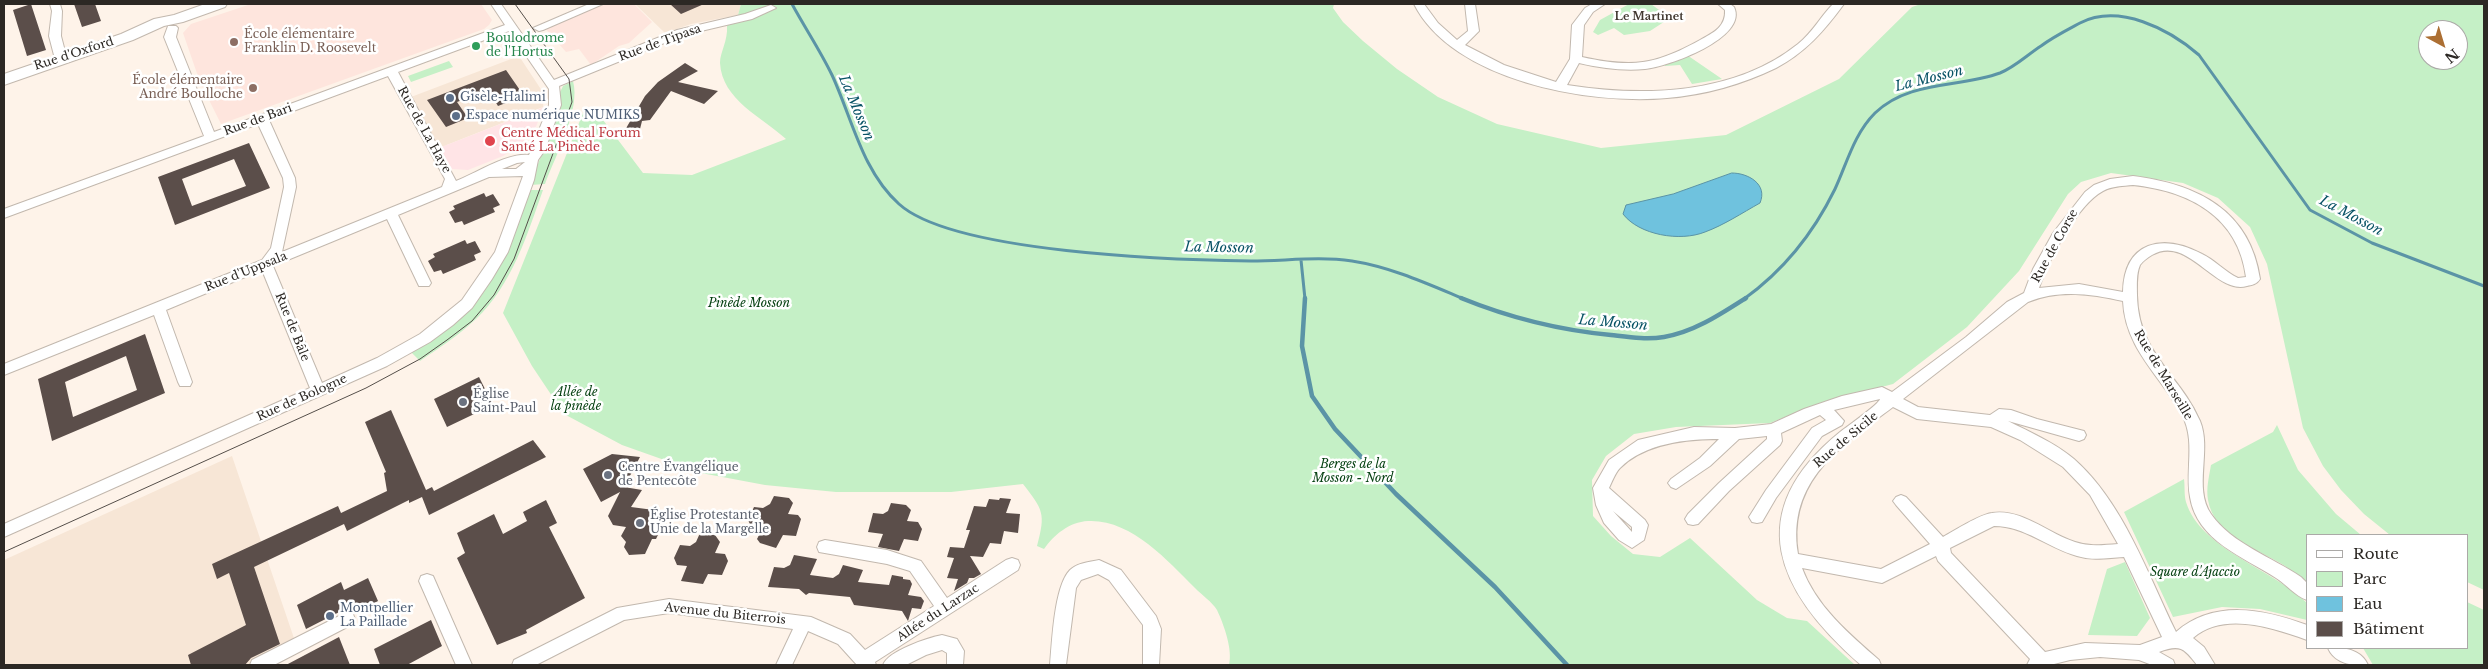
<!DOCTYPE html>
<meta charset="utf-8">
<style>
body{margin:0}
#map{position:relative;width:2488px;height:669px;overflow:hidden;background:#fef3e9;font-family:"Libre Baskerville",serif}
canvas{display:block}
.frame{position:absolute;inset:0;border:5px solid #2c2824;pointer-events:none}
.legend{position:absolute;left:2306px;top:534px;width:162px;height:115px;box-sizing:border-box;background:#fff;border:1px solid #aba9a7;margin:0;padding:6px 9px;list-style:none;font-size:15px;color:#2c2824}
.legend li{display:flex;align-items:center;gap:10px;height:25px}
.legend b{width:25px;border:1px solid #aba9a7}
.north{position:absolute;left:2418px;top:20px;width:50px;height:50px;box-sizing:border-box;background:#fff;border:1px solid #aba9a7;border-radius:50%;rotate:141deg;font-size:14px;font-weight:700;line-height:20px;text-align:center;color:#2c2824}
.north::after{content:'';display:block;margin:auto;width:18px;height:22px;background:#ac6f33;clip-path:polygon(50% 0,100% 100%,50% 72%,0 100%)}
</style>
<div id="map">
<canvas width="2488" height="669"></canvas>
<div class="frame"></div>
<ul class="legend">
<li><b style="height:6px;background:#fff"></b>Route</li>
<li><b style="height:14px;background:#c5f0c6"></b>Parc</li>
<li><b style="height:14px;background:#6fc2de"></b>Eau</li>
<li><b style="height:14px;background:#5b4e4a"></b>Bâtiment</li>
</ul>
<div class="north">N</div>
</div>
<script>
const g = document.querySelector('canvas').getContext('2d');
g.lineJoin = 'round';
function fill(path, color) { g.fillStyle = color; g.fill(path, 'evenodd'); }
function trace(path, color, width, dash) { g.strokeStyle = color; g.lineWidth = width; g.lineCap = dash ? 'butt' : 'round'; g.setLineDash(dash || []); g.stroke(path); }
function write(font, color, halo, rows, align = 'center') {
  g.font = font + ' "Libre Baskerville",serif'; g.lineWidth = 5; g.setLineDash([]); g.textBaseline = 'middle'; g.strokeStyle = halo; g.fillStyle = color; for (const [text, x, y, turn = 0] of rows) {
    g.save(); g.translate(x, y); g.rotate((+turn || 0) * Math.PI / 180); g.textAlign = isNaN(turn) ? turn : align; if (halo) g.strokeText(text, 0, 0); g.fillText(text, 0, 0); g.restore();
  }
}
fill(new Path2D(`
 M635,4H741L738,15L691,24L665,33Z
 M519,56L544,94L543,107L439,148L411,97Z
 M232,456L298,650L270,665H4V560Z`), '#f7e6d6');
fill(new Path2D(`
 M251,4H481L492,20L489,25L484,29L221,124L200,82L183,33L191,24Z
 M605,4H634L652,22L629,43L619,46L591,65L579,49L566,52L545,28Z`), '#fee5dd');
fill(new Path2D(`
 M544,107L535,129L521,144L503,156L468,170L452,169L439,148Z`), '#ffe4e6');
fill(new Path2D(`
 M741,4H1334L1333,8L1343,22L1363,41L1397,69L1438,97L1497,124L1601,148L1726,135L1839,79L1912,7L1921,4H2484V590L2467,582V535H2390L2364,514L2341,490L2323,466L2303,428L2267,264L2250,227L2218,198L2183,183L2111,173L2081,182L2068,194L2019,271L1967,327L1893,384L1820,403L1770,423L1676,427L1634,434L1606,456L1592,480L1593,516L1611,536L1633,554L1660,557L1690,538L1757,600L1787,618L1807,621L1855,665H1229C1233,650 1224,625 1217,610C1212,602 1202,595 1195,588C1167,560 1131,519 1088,521C1069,522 1054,535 1044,549L1037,546C1046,513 1043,510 1023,484L951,492H836L765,485L701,473L622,445L564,414L532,366L503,313L585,108L597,112L643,173L692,175L786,139C762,117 722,100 720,63C720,52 728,41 727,26L738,15ZM2428,30H2458V60H2428Z
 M1629,4H1651L1670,18L1650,31L1624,35L1614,28L1598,35L1593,32L1600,20Z
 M1687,55L1722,79L1692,84L1680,65L1665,66L1664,64Z
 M449,61L453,67L411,82L408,76Z
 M573,81C581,110 555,156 545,184L530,185L555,119L560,104V92L563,86Z
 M528,190H543C527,235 512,285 476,319C459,335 439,348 420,361L411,352L467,309Z
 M2277,425L2298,470L2336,514L2361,535H2307V582C2299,577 2292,571 2285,566C2258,549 2214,536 2208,500C2206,488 2209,477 2211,465L2273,432Z
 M2184,479C2185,486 2184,495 2186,502C2200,549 2275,570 2307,603V620L2260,609L2222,607L2173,617L2124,512Z
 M2125,562L2150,618L2137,636L2088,635L2107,569Z
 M2467,602L2484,610V665H2373L2363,648H2467Z`), '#c5f0c6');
const water = new Path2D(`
 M1732,173C1748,173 1768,184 1760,203C1742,213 1724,225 1705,232C1680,242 1639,235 1623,214L1626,205L1673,194Z`);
fill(water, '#6fc2de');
trace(water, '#5b94a6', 1);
trace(new Path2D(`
 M792,4C805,28 820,50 832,75C852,118 862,171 899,204C953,253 1174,260 1251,261C1285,261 1319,256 1352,261C1391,267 1428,284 1464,299
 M1301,260L1305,299
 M1744,299C1783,271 1814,232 1835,189C1847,163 1854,134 1875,113C1909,80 1959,88 2000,73C2015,67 2027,55 2041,46C2053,37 2067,30 2080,23C2119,3 2169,29 2199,55L2310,210L2372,243L2484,286`), '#5b94a6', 3);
trace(new Path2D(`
 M1305,298L1302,346L1312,396L1335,429L1396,494L1495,587L1567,665
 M1461,298C1510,318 1558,330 1611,335C1628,337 1646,340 1664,337C1694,332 1721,314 1746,298`), '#5b94a6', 4.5);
fill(new Path2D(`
 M31,4L46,50L27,56L13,10Z
 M74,4H95L101,21L82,27Z
 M670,4H704L681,14Z
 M685,63L698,71L678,82L718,91L704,104L671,91L650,120L642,121L640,129L625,130L645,96L658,82Z
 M506,70L524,96L498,106L488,90L457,102L468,118L446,127L427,100Z
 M249,143L270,188L175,225L158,177ZM234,159L246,186L192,206L182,179Z
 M484,193L486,197L493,194L500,205L493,208L495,212L464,225L462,221L455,223L449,212L455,209L453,206Z
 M465,240L467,244L475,241L481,252L474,255L476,260L443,274L441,270L434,272L428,261L435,257L433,254Z
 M145,334L165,393L52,441L38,379ZM126,356L137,390L73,417L65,382Z
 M479,377L493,405L447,427L434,399Z
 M391,410L426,490L432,487L434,491L533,440L546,457L429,515L422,497L409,503V500L347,531L344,524L254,567L280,644L251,658L245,665H191L188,655L246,625L229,573L217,579L212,564L338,506L341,513L387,491L384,473L386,472L365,422Z
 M612,454L640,457L624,487L642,490L631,507L669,512L656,539H652L645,554L629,555L624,547L626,542L621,536L626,527L613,525L608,516L620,492L601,502L583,469Z
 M774,496L789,498L793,503L788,514L798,515L801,519L796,536L783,535L776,548L760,543L757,539L763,527L751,526L748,520L754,507L763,508L770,504Z
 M1000,498L1011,499L1006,513L1020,514L1018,533L1004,531L1001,544L990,543L983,557L970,556L981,574L974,578H969L967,583L954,591L958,579L947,578L954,558L947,557L950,547L964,548L970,530H966L974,506L986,507L989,499L999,500Z
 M546,500L557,523L549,527L585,598L526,630L527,633L497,645L457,558L465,553L457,533L494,514L503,534L527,521L523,512Z
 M891,503L906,505L911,510L907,521L918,522L922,529L918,541L904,539L899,551L878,547L883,534L868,532L873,513L883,514L888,511Z
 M700,533L715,535L720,542L715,553L725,554L728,561L722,575L708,574L703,584L681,581L687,566L677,565L674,558L680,545L690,546L696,542Z
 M794,555L817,559L810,575L833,578L839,574L843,565L863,570L858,582L889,585L892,575L903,577V579L910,580L912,584L908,595L921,597L924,601L921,609L912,608L908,621L902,611L854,605L850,597L809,593L806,595L799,589L768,587L774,567L784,568L790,565Z
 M368,578L378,601L357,612L355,604L306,629L297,605L341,582L344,590Z
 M431,620L442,646L407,665H380L374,649Z
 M339,637L350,665H286Z`), '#5b4e4a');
const street = new Path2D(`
 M50,4H60L62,11L61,36L67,59L61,63L55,59L49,36L52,11Z
 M491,4H501L554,80L677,30L745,14L771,5L776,8L752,19L684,35L559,86L561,105L545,150L538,160L534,180L508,252L492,279L472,308L453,325L430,342L387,366L4,537V524L310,388L262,270L166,310L192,382L190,386H180L178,382L154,315L4,375V364L262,260L271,248L284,187L283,178L258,124L4,218V209L204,136L164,37L168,26H176L178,28L176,37L214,132L505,25ZM509,31L549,89V105L529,155C509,152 476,173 456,181L398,72ZM388,76L445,179L442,187L282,252L296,187L295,178L269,120ZM525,162L516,169H502L517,163ZM523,176L495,252L462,300L420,334L377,358L322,383L273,266L387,219L419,286H429L431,283L398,215L489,177Z
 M589,4H603L543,30L539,31L533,28Z
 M1414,4H1424L1438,23L1457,40L1468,31L1465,4H1475L1479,31L1465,45L1504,65L1556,82L1570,59L1572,25L1585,8L1592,4H1605L1593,12L1584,25L1582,57C1632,68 1655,65 1700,40C1713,33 1726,27 1725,10L1718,4H1730L1734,7C1749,38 1667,67 1645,69C1623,71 1600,68 1579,63L1567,85C1644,97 1734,95 1798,44C1812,33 1821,16 1833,4H1844C1825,30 1805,53 1776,68C1743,84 1704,95 1667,98C1589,105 1453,81 1414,4Z
 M2133,176C2197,184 2250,210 2260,279C2257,284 2252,285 2247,286C2215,295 2188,234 2152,255C2147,258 2143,261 2140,265C2136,274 2137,285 2137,295C2138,354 2179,373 2200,421C2212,450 2193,488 2211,514C2232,544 2272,557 2301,577L2307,583V600C2295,596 2286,584 2276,578C2244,557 2197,541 2190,497C2185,470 2196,441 2182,415C2161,376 2125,349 2123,301C2092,294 2059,289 2028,302L1903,399L1918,407L1990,415L1999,409L2011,410L2037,419L2084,431L2086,435L2084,439L2079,441L2008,421C2030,432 2055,443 2074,459C2123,502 2148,575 2176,632C2214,599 2263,609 2307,625V640C2273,628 2224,611 2193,638L2204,647L2215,665H2197C2184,648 2180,644 2159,652L2173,660L2175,665H2152L2139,660L2100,657L2070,660L2050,665H2027L2030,659L1938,561L1936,556L1882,583L1802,568C1816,606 1849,634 1879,660L1881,665H1861C1777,592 1740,513 1840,432C1848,426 1879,404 1880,399L1834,410L1844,421L1842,425L1822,436L1776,498L1762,522L1757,523L1752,522L1749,517L1766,490L1812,428L1826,420L1820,415L1781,433L1782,441L1780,445L1729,491L1698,524L1693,525L1688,524L1685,519L1688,514L1719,483L1767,439V436L1739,439L1710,466L1676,489L1671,487L1668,483L1671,479L1700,458L1719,439C1686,439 1645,443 1620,468C1615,473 1612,482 1609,488L1645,520L1648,525L1644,540L1632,548L1619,540L1604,523L1596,505L1593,488L1609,460L1638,440L1694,427L1735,428L1771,424L1804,409L1842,396L1882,387L1892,392L1966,337L2007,302L2024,293L2033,269L2053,233L2085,192L2094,185L2110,179ZM2133,185C2189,191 2238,216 2246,277L2238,278C2225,272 2215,260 2202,254C2163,233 2124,241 2123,292L2079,284L2039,288C2048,261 2077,205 2103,191C2112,186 2123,186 2133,185ZM1893,407L1917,419L1991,427L2020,440L2063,467L2090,495L2118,544C2103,545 2089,547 2075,542C2049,534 2021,508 1992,513C1978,515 1956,530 1943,537L1906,497L1901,495L1896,497L1893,501L1896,505L1930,544L1881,569L1798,554C1786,481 1841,446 1893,407ZM1613,511L1632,527V532ZM1994,526C2025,526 2048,548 2077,556C2093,561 2108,558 2124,557L2162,637L2140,645L2085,643L2045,652L1951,553L1950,548Z
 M825,540L887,550L921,561L947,598L1006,560L1012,558L1018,560L1020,565L1018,570L875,662L876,665H857L838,644L808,631L792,665H776L793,629L669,613L624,620L536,665H512L514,660L617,608L669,599L811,617L850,634L865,650L934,606L910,571L887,564L819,552L817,547L819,542Z
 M1099,560L1121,570L1156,616L1161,629L1159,665H1143V625L1109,580L1098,574L1081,580L1076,588L1066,665H1050C1052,643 1054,586 1070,570C1077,563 1089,562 1099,560Z
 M427,574L433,576L472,665H456L419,581L421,576Z
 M347,612L353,614L355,619L353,624L274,665H250L252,660Z
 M942,635L957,639L964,651L963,665H947V653L942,650L926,655L906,665H883C888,651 927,638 942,635Z
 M2328,648C2343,647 2361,649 2368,665C2353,666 2335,664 2328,648Z`);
const secondary = new Path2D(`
 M205,4H227L225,7L183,22L164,26L133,40L4,85V74L121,34L154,19L174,15Z`);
trace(street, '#c2b8ae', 2);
trace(secondary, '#c2b8ae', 2);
fill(street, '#fff');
fill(secondary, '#fff');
trace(new Path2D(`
 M4,552L366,388L420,359L447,340L472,321L494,295L514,259L572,102L569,79L515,4`), '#554f4a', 1);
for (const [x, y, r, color] of [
 [234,42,5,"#8d6e63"],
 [476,46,5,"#2e9e5b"],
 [253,88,5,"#8d6e63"],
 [450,98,5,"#5c6f8a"],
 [456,116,5,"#5c6f8a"],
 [490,141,6,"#e0444e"],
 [463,402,5,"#6b7280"],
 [608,475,5,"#6b7280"],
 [640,523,5,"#6b7280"],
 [330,616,5,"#5c6f8a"]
]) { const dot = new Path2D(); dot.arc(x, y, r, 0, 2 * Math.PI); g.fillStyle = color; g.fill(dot); trace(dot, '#fff', 2); }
write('bold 11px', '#413830', '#fff', [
 ["Le Martinet",1649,17]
]);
write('12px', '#785e54', '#fff', [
 ["École élémentaire",244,35],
 ["Franklin D. Roosevelt",244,49],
 ["École élémentaire",243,81,"right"],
 ["André Boulloche",243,95,"right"]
], 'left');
write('12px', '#27864d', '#fff', [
 ["Boulodrome",486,39],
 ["de l'Hortus",486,53]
], 'left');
write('12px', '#2c2824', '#fff', [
 ["Rue de Tipasa",660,43,-20],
 ["Rue d'Oxford",74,54,-18],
 ["Rue de Bari",258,120,-20],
 ["Rue de La Haye",424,130,61],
 ["Rue de Corse",2055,246,-61],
 ["Rue d'Uppsala",246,272,-22],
 ["Rue de Bâle",292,327,68],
 ["Rue de Marseille",2163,375,59],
 ["Rue de Bologne",302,398,-24],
 ["Rue de Sicile",1846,440,-40],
 ["Allée du Larzac",938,613,-33],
 ["Avenue du Biterrois",725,614,6]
]);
write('12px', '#4e5e75', '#fff', [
 ["Gisèle-Halimi",460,98],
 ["Espace numérique NUMIKS",466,116],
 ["Montpellier",340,609],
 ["La Paillade",340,623]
], 'left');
write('12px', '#be3a42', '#fff', [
 ["Centre Médical Forum",501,134],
 ["Santé La Pinède",501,148]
], 'left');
write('italic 12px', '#064112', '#fff', [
 ["Pinède Mosson",749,304],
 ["Allée de",576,393],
 ["la pinède",576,407],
 ["Berges de la",1353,465],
 ["Mosson - Nord",1353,479],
 ["Square d'Ajaccio",2195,573]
]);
write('12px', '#5b616d', '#fff', [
 ["Église",473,395],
 ["Saint-Paul",473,409],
 ["Centre Évangélique",618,468],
 ["de Pentecôte",618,482],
 ["Église Protestante",650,516],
 ["Unie de la Margelle",650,530]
], 'left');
write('italic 14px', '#095366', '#fff', [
 ["La Mosson",1929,79,-14],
 ["La Mosson",856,108,67],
 ["La Mosson",2351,216,28],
 ["La Mosson",1219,248,1],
 ["La Mosson",1613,323,5]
]);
</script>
